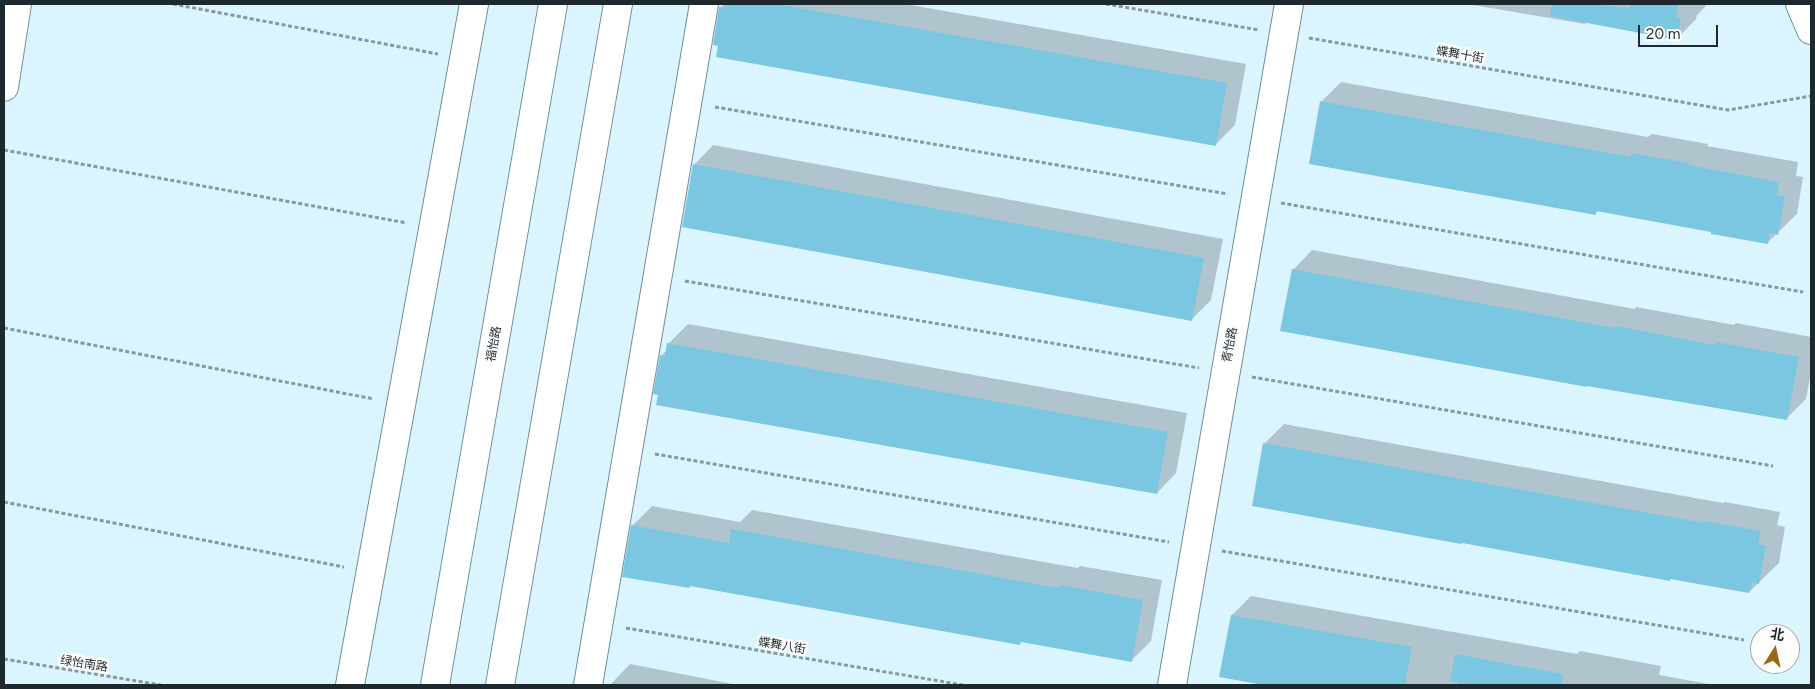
<!DOCTYPE html>
<meta charset="utf-8">
<style>
body{margin:0}
#map{position:relative;width:1815px;height:689px;overflow:hidden;background:#dbf5ff;font-family:Figtree,"Noto Sans SC",sans-serif}
canvas{display:block}
.frame{position:absolute;inset:0;border:5px solid #1d292e;pointer-events:none}
.north{position:absolute;left:1750px;top:624px;width:50px;height:50px;box-sizing:border-box;background:#fdfdfd;border:1px solid #a3a8aa;border-radius:50%;rotate:10deg;font-size:14px;font-weight:700;line-height:20px;text-align:center;color:#1d292e}
.north::after{content:'';display:block;margin:auto;width:18px;height:22px;background:#966917;clip-path:polygon(50% 0,100% 100%,50% 72%,0 100%)}
.scale{position:absolute;left:1638px;top:25px;width:80px;height:22px;box-sizing:border-box;border:2px solid #1d292e;border-top:0;padding-left:6px;font-size:15px;line-height:18px;white-space:nowrap;color:#1d292e;-webkit-text-stroke:4px #fdfdfd;paint-order:stroke}
</style>
<div id="map">
<canvas width="1815" height="689"></canvas>
<div class="frame"></div>
<div class="north">北</div>
<div class="scale">20 m</div>
</div>
<script>
const g = document.querySelector('canvas').getContext('2d');
g.lineJoin = 'round';
function fill(path, color) { g.fillStyle = color; g.fill(path, 'evenodd'); }
function trace(path, color, width, dash) { g.strokeStyle = color; g.lineWidth = width; g.lineCap = dash ? 'butt' : 'round'; g.setLineDash(dash || []); g.stroke(path); }
function write(font, color, halo, rows, align = 'center') {
  g.font = font + ' Figtree,"Noto Sans SC",sans-serif'; g.lineWidth = 5; g.setLineDash([]); g.textBaseline = 'middle'; g.strokeStyle = halo; g.fillStyle = color; for (const [text, x, y, turn = 0] of rows) {
    g.save(); g.translate(x, y); g.rotate((+turn || 0) * Math.PI / 180); g.textAlign = isNaN(turn) ? turn : align; if (halo) g.strokeText(text, 0, 0); g.fillText(text, 0, 0); g.restore();
  }
}
fill(new Path2D(`
 M724,4H905L1246,64L1235,125L1215,145L719,45L720,8Z
 M1467,4H1706L1705,7L1697,15L1696,19L1677,39L1587,22L1585,24Z
 M1341,82L1648,137L1652,134L1708,144L1707,146L1798,162L1796,176L1803,177L1797,214L1767,243L1713,231L1599,210L1595,214L1322,101Z
 M713,145L1223,239L1211,300L1192,319L694,165Z
 M1312,250L1635,309L1636,307L1734,325L1736,323L1811,337V372L1806,399L1787,418L1293,270Z
 M688,324L1187,413L1176,473L1157,493L661,356L668,349L669,343Z
 M1284,424L1723,503L1725,502L1780,512L1777,525L1785,527L1779,563L1749,592L1264,444Z
 M652,506L740,522L752,510L1078,568L1080,566L1162,580L1151,641L1131,661L1022,641L1020,643L691,585L689,587L632,526Z
 M1251,596L1577,654L1580,651L1661,666L1659,675L1714,685H1271L1221,676L1232,615Z
 M630,664L738,685H610Z`), '#0003');
fill(new Path2D(`
 M726,4H777L1227,83L1216,146L716,57L718,46L713,45L719,7L725,8Z
 M1552,4H1592L1629,8L1630,4H1678L1676,17L1681,18L1677,40L1550,16Z
 M1320,101L1631,157V153L1689,163L1688,165L1779,182L1777,195L1785,196L1778,235L1770,233L1768,244L1711,234V232L1596,211V215L1309,164Z
 M693,164L1204,258L1192,321L682,227Z
 M1292,269L1615,328L1616,326L1715,345L1716,342L1799,357L1787,420L1587,386V387L1280,331Z
 M667,343L1168,432L1157,494L656,405L658,395L653,394L660,355L665,356Z
 M1263,443L1704,523V521L1761,531L1758,544L1766,546L1759,584L1752,583L1749,593L1670,579V581L1462,543L1461,544L1252,506Z
 M631,525L729,543L731,529L1059,588L1060,585L1143,600L1132,662L1021,642L1020,645L690,586V588L622,577Z
 M1231,615L1412,647L1405,685H1263L1219,677Z
 M1455,654L1563,674L1562,685H1457L1458,682L1450,681Z`), '#7bc7e1');
const minor = new Path2D(`
 M1800,4L1811,30
 M4,87L17,4
 M350,685L474,4
 M435,685L553,4
 M500,685L618,4
 M588,685L704,4
 M1172,685L1289,4`);
trace(minor, '#708f9a', 30);
trace(new Path2D(`
 M173,4L438,54
 M1106,4L1259,30
 M1309,38L1728,110L1811,96
 M715,107L1228,194
 M4,150L407,223
 M1281,203L1803,292
 M685,281L1199,368
 M4,328L374,399
 M1252,377L1773,466
 M655,454L1169,542
 M4,502L344,567
 M1222,551L1744,640
 M626,628L963,685
 M4,659L161,685`), '#8699a1', 3, [4, 2.5]);
trace(minor, '#fff', 28);
write('12px', '#1d292e', '#fdfdfd', [
 ["蝶舞十街",1460,55,10],
 ["福怡路",494,344,-80],
 ["青怡路",1230,345,-80],
 ["蝶舞八街",782,646,10],
 ["绿怡南路",84,664,9]
]);
</script>
